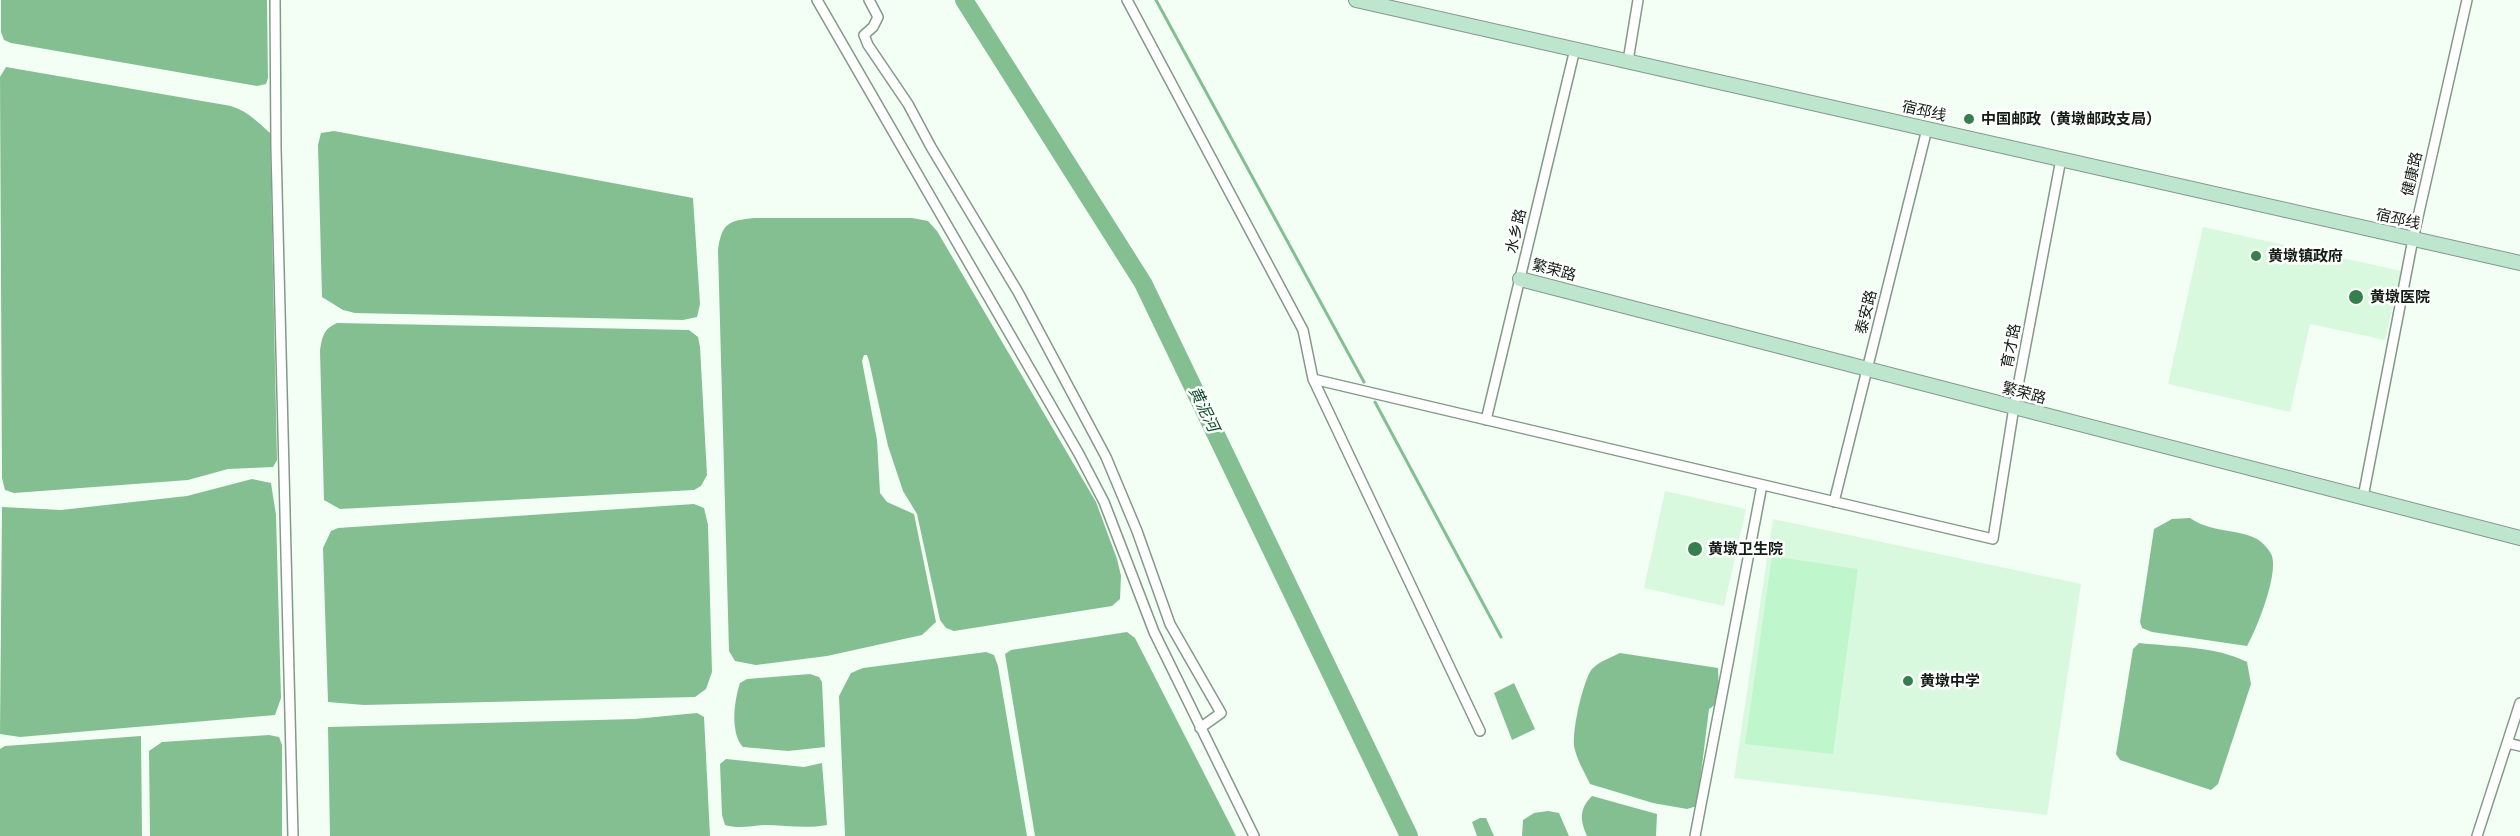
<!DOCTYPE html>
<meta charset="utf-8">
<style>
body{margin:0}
canvas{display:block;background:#f3fef5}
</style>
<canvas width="2520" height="836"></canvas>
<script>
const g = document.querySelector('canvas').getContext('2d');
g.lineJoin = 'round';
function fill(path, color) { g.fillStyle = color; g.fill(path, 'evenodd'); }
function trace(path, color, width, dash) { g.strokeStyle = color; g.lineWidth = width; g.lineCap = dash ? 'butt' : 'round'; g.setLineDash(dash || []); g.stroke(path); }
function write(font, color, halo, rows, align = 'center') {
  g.font = font + ' Ubuntu,"Noto Sans SC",sans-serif'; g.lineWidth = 5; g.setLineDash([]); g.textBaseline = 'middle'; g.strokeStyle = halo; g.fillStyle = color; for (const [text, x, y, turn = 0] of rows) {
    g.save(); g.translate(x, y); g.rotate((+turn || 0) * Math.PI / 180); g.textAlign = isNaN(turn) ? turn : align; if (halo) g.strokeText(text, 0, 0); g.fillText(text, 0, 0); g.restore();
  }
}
fill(new Path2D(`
 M2203,227L2401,271L2385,340L2310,324L2290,412L2168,384Z
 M1665,491L1746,509L1724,606L1644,588Z
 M1773,519L2081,584L2047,815L1734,778Z`), '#d9f9df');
fill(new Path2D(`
 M1772,556L1858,569L1833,754L1745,744Z`), '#c0f6cc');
fill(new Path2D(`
 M1,0H267L268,78L266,84L257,86L11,43L4,40L1,32Z
 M6,67L231,106C247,111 258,122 270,133L277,460L273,467L228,469L188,480L14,493L5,490L2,478L0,77Z
 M334,131L693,198L700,304L697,317L683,320L355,313L343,310L322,297L318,145L321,133Z
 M754,218H912L928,221L937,231L1096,502L1117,559L1121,576L1120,599L1112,606L954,631L946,628L940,620L917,514L903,491L888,446L869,361L867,355H864L862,361L877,440L880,493L887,502L914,514L936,622L922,635L827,656L756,665L735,661L729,651L718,250C722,222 729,221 754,218Z
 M337,323L689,330L698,337L700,347L707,475L701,486L694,490L340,509L324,500L320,351C322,338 323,329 337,323Z
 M252,479L271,483L276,515L281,698L275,715L20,737L0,734L2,507L61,510L187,496Z
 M694,504L704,508L708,525L712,672L706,689L695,697L364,705L328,702L323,548L331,531L338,528Z
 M2190,518C2211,533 2235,528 2257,539C2262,542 2270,550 2272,556C2278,576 2257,628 2247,646L2152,632L2142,628L2140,622L2154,529L2172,519Z
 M1127,632L1135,638L1236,836H1035L1005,654L1011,650Z
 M2139,643C2173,647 2216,646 2247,662L2251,684L2218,784L2211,790L2120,760L2116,754L2133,649Z
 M986,652L994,655L998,666L1027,836H845L839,696L851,673L863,668Z
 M1620,653L1718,668L1719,690L1716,704L1709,709L1697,806L1687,809L1653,803L1590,784C1585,773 1578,762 1575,750C1570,737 1583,680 1592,669C1600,661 1610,658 1620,653Z
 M810,674L819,677L822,682L825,747L788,751L743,747C730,733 734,701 740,683L747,679Z
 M1514,683L1535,729L1512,740L1494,693Z
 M697,713L704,717L710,836H330L328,727L635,719Z
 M269,735L279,737L282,745V836H150L149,751L162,742Z
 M141,736L142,836H0V749L5,746Z
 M726,759L804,767L822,763L827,825C805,829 785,825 764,825C751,826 738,829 725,825L722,815L720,764Z
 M1592,796L1657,814L1656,836H1587C1580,820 1579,809 1592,796Z
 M1548,811L1559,813L1569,836H1522L1523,820L1534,813Z
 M1480,818H1486L1494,836H1477L1472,822Z`), '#84bf92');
trace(new Path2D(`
 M1156,0L1364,382
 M1375,402L1501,637`), '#84bf92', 3);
trace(new Path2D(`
 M964,0L1143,283L1409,836`), '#84bf92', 18);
const street = new Path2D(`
 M275,0L276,148L293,836
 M817,0L1079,454L1104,502L1154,632L1254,836
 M869,0L878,17L873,27L864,35L868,45L908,104L931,147L1018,292L1106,457L1137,531L1170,624L1221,713L1200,728
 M1127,0L1303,330L1313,379L1480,731
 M1628,61L1638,0
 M1313,379L1993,539L2014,407L2061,159
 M1486,420L1575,49
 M2363,497L2413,239L2467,0
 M1834,502L1927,129
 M2507,743L2520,746
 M1695,836L1762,485
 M2477,836L2520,703`);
const secondary = new Path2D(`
 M1356,0L2520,263
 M1520,279L2520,538`);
trace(street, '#839a88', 12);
trace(secondary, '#839a88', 16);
trace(street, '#fff', 9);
trace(secondary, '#bee6ce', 14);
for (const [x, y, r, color] of [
 [1969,119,6,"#357f4c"],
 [2256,256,6,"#357f4c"],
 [2356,297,8,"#357f4c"],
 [1695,549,8,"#357f4c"],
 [1908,681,6,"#357f4c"]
]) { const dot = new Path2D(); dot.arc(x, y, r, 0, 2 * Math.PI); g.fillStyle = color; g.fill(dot); trace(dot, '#fff', 2); }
write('15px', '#131c15', '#fff', [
 ["宿邳线",1924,111,13],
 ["健康路",2412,174,-77],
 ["宿邳线",2398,219,13],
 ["水乡路",1516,231,-77],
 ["繁荣路",1554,270,15],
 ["泰安路",1866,312,-76],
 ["育才路",2011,346,-79],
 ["繁荣路",2024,393,15]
]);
write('bold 15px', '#131c15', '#fff', [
 ["中国邮政（黄墩邮政支局）",1981,119],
 ["黄墩镇政府",2268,256],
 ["黄墩医院",2370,297],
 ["黄墩卫生院",1708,549],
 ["黄墩中学",1920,681]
], 'left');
write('italic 16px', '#0a4f26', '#fff', [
 ["黄泥河",1204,409,64]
]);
</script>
